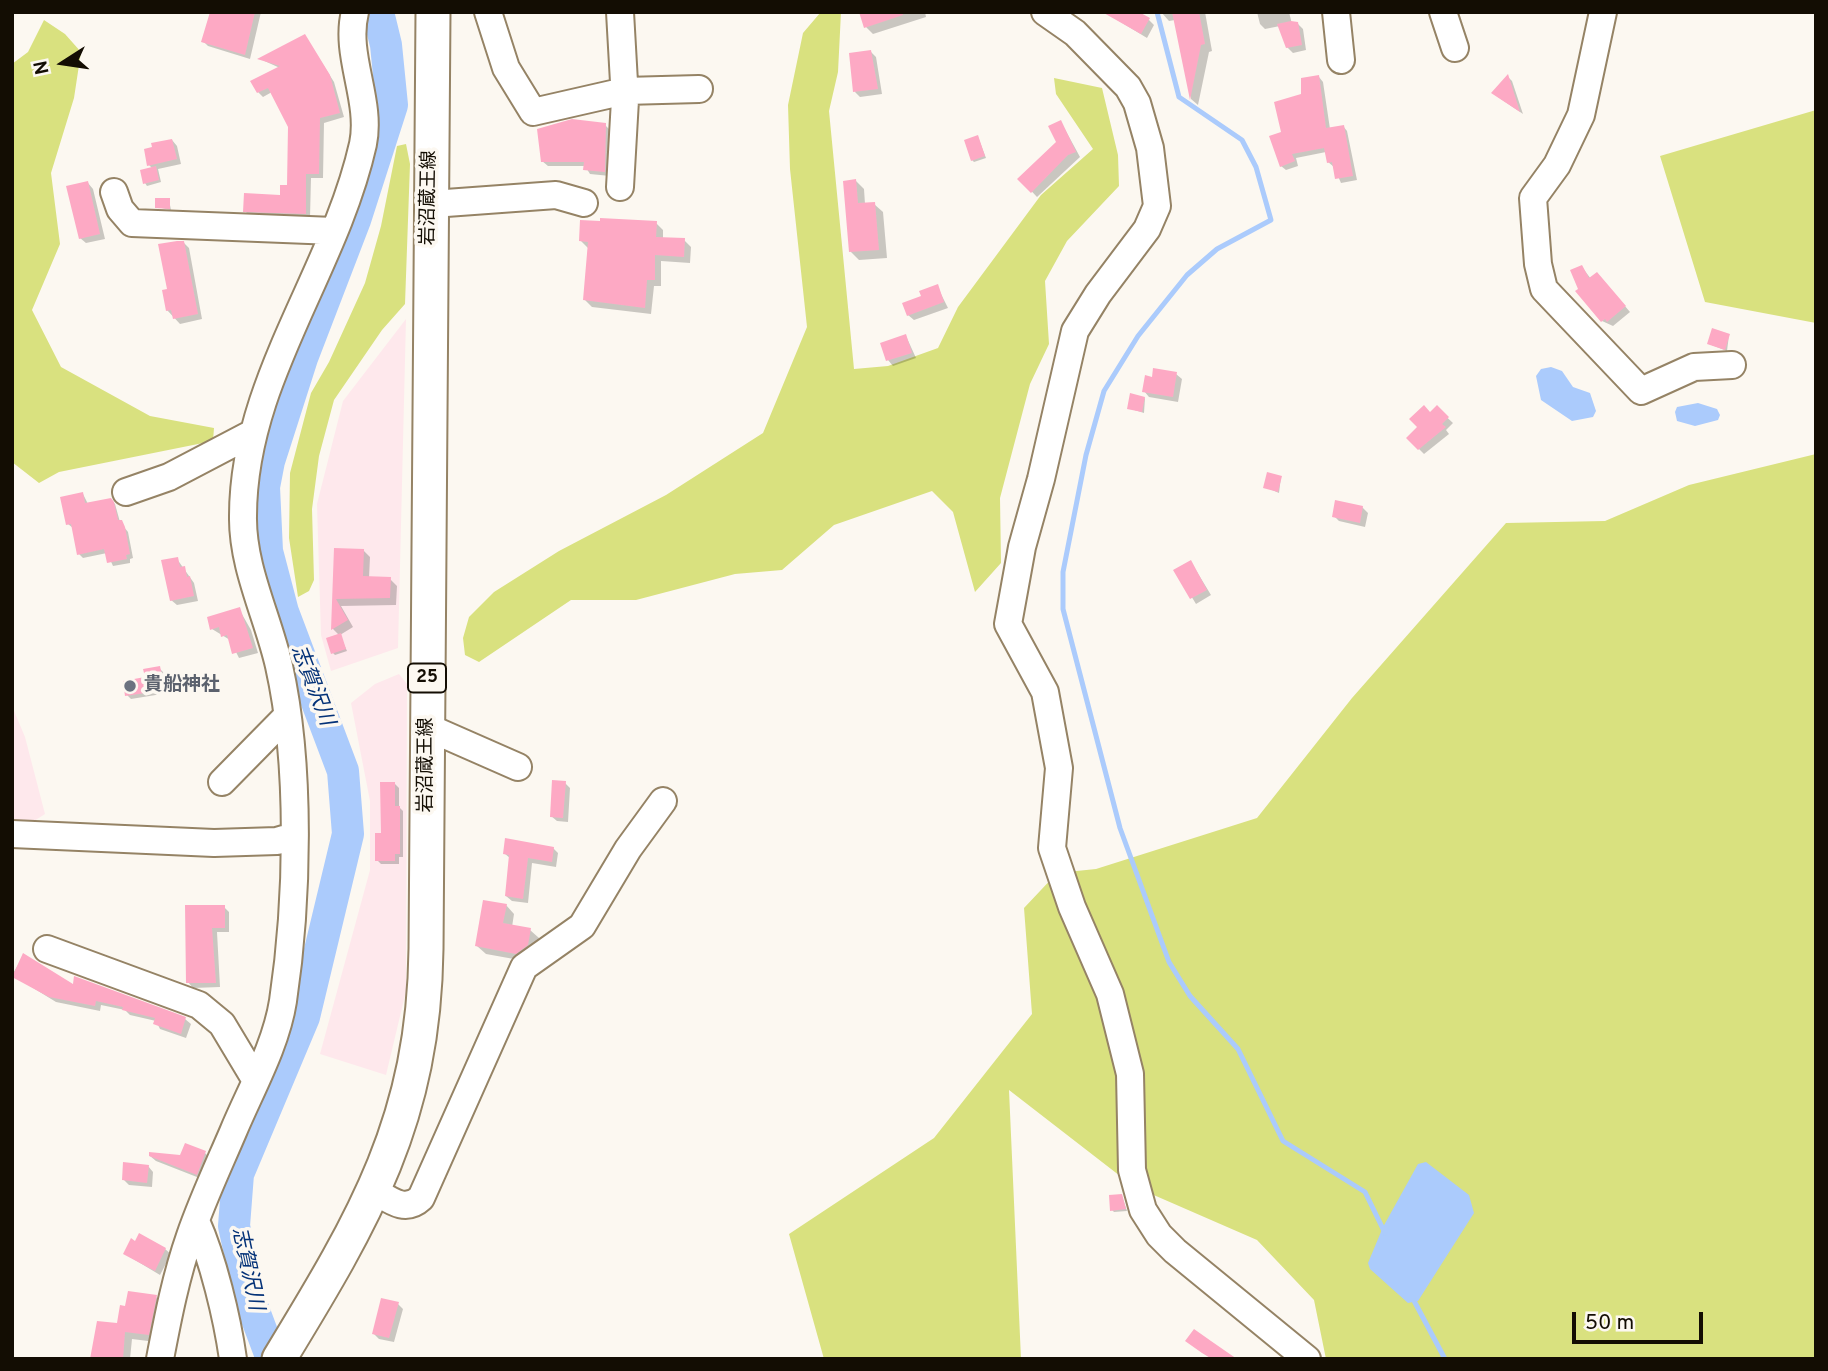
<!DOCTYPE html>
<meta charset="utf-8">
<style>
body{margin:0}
#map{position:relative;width:1828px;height:1371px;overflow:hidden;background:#fcf8f1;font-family:Overpass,sans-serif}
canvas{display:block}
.frame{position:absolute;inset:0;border:14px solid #130d03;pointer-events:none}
.north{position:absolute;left:28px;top:28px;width:70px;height:70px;-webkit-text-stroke:5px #fcf8f1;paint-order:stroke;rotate:258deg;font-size:19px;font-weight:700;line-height:28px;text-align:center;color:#130d03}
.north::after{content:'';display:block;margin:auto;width:24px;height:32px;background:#130d03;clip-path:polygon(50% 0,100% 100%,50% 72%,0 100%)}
.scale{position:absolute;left:1572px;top:1312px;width:131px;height:32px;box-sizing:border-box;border:4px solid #130d03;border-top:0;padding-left:9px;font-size:21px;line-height:24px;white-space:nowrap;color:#130d03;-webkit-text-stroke:5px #fcf8f1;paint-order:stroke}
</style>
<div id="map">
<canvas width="1828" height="1371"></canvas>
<div class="frame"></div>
<div class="north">N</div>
<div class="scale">50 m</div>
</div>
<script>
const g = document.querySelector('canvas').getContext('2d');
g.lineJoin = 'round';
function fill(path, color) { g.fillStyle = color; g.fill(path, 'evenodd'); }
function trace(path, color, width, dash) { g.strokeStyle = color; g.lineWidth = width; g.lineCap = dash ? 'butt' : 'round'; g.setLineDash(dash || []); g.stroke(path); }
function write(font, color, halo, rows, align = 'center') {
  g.font = font + ' Overpass,"Noto Sans JP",sans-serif'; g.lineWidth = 7; g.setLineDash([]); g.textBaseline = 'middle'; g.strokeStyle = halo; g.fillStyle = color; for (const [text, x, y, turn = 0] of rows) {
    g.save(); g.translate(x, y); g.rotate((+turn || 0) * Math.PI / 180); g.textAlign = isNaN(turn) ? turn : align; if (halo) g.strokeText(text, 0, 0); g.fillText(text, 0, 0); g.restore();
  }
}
fill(new Path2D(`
 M406,319L398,648L331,671L321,635L317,504L343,401Z
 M399,674L407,684L406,991L386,1075L320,1054L370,870V801L351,703L375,684Z
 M12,706L25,737L45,814L12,835Z`), '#fee8ec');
fill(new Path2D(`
 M841,12L838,72L829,111L854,369L888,366L938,348L958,307L1041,195L1093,149L1056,94L1054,78L1102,88L1118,155L1119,186L1067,241L1045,281L1049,344L1030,384L1000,498L1001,563L975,592L953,512L932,491L834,525L782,570L735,574L636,600H571L479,662L465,655L463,638L469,617L494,592L559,551L666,495L763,433L807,327L790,169L788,105L803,33L820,13Z
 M44,20L65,34L81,52L74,98L51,173L60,244L32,310L61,367L150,416L214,428L213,441L59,472L39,483L12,462V64L28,52Z
 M1816,110V323L1705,302L1660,156Z
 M406,144L410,164L405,304L382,330L334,400L319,456L312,509L314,580L309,591L298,597L289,538L290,473L311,393L329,362L365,283L381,226L397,146Z
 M1816,454V1359H1326L1314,1300L1257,1240L1133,1186L1009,1090L1021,1359H824L789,1234L934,1138L1032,1014L1024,908L1057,873L1096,869L1257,818L1352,698L1506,523L1605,521L1689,485Z`), '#d9e17f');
fill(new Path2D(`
 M1551,367L1562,371L1573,387L1590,393L1596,411L1593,417L1572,421L1541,400L1536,376L1541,369Z
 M1698,403L1717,409L1720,415L1718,420L1695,426L1677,421L1675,412L1677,407Z
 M1426,1162L1469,1195L1474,1213L1418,1301L1408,1303L1370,1269L1368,1263L1383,1227L1418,1164Z`), '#abcbfc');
fill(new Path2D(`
 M212,12H261L250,59L208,46L203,41Z
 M861,12H925L926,17L873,34L866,27Z
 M1104,12L1149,20L1154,25L1147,38Z
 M1205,12L1212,51L1209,52L1198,105L1191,99L1175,20L1169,21L1161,12Z
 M1257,12H1289L1292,24L1297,23L1303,29L1306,50L1293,53L1287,47L1280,26L1265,29L1260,24Z
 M305,36L334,82L344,117L324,123L323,178H311L310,218L250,216L245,211L282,197L288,187L290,126L272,92L263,97L258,92L280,68L260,59Z
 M871,52L876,57L882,94L860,97L855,92Z
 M1319,77L1323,82L1330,129L1343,126L1347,131L1357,180L1341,183L1334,167L1328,162L1326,152L1296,158L1298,166L1286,170L1281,166L1283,133L1303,96Z
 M1508,77L1512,81L1523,114L1498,97Z
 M1061,122L1080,157L1037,197L1020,179L1058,143Z
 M605,125L610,130V176L590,174L585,166H548L542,161Z
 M978,137L986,158L974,162L972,160Z
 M172,140L177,146L181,164L158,169L161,182L147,186L145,183L153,169L149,165Z
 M856,181L864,189L865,204H874L883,212L887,258L859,260L851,252Z
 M88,183L93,189L105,239L86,243L80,238Z
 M169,200L171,210L157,207Z
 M656,223L663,230V239L684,240L691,247L690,263L661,261V286H654L651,314L592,307L585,300L588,248L581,241Z
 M184,243L189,248L202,319L180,324L167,310L169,290Z
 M1582,267L1591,279H1602L1630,312L1613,326L1602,321L1580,289Z
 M937,286L948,308L914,320L908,315L923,297Z
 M1729,335L1727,351L1709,344Z
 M906,336L916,358L893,366L888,360Z
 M1176,374L1182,379L1178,402L1149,397L1144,391L1153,379Z
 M1145,398L1144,413L1128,408Z
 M1437,408L1453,423L1446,430L1449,434L1424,454L1408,438Z
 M1281,477L1279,493L1265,487Z
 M83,494L88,504L111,500L115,504L120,522L128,532L133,558L130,559V563L113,566L107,553L83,558L79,554L73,528L68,524Z
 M1362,507L1368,513L1365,527L1339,521L1334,516Z
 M336,549L363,550L370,557L369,578L390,579L397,586L396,605L341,606L353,627L340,635L347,651L335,655L333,653L339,635L333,629Z
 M177,559L194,583L198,601L177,605L171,600Z
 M1191,562L1211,595L1196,604L1176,571Z
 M239,609L251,630L258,653L239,658L230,640L212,629Z
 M159,668L163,672L168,693L131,699L127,695Z
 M565,783L570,788L568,822L557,821L551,816Z
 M395,784L399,788V807L403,811V857H399V864H381L377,860Z
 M553,848L558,853L556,867L532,863L528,903L512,901L506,896L511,859L504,853Z
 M506,905L514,914L512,927L530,930L539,938L536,953L525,961L486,954L477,946Z
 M186,907H224L229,912V932H217L220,987L193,988L188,982Z
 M24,955L74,987L185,1019L191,1024L186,1038L160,1029L156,1021L130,1015L125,1010L101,1005L100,1011L56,1002L12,975Z
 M205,1153L210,1158L202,1179L156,1161L150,1156L181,1157Z
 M148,1166L153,1172L152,1187L129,1185L124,1180Z
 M1122,1196L1127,1211L1114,1212L1112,1210Z
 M136,1243L165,1249L171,1254L160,1275L125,1254Z
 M156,1297L164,1304L156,1342L132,1339L130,1359H93L119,1325Z
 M398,1304L403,1309L394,1342L379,1339L374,1334Z`), '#0003');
trace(new Path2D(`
 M1157,12L1179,97L1242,140L1256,167L1271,220L1217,249L1187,275L1138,336L1104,391L1086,455L1063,572V609L1120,828L1169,962L1190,996L1238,1049L1283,1141L1365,1192L1385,1233
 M1412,1297L1445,1359`), '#abcbfc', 5);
trace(new Path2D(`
 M272,1359L251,1303L234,1226L238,1174L304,1017L348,834L343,771L283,612L267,551L264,487L269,461L302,358L355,220L392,105L386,45L378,12`), '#abcbfc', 32);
fill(new Path2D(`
 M210,12H255L245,55L201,42Z
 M859,12H902L903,15L864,28Z
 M1102,12H1139L1150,18L1141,34Z
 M1172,12H1199L1205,44L1201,45L1190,100Z
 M1291,21L1298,22L1302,45L1286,48L1277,24Z
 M305,34L330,75L340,113L320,118L319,174H306V214L243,212L244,193L280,195V185H287L288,127L268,88L257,93L250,81L280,66L257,59Z
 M871,50L878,89L853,92L849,53Z
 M1508,74L1520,112L1491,93Z
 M1319,75L1326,128L1344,125L1353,176L1335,179L1332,162L1327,163L1324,148L1292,154L1295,161L1280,167L1269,136L1281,132L1274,102L1301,94V78Z
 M572,119L606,123L605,172L583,170L584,162H541L537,129Z
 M1061,120L1076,152L1068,155L1031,193L1017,179L1056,142L1048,126Z
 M978,135L985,156L971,161L964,140Z
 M172,139L177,159L147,166L144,149L152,147L151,143Z
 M156,166L159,180L143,184L140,170Z
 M856,179L858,203L875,202L879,250L849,252L843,181Z
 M88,181L100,234L79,239L66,186Z
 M155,198H170V209L155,208Z
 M600,218L657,221L656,237L685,238L684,257L655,255V280H647L645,308L583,300L588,242L579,241L580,220L600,221Z
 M177,241H184L198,314L173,319L171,310L166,311L162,290L167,289L158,244Z
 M1582,265L1589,278L1597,272L1626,306L1607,322L1605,319L1601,322L1575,291L1578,289L1570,270Z
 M938,284L944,302L907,316L902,303L921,296L919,291Z
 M1712,328L1730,334L1725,350L1707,344Z
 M906,334L912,353L886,361L880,343Z
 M1153,368L1177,372L1173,397L1142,392L1145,375L1152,377Z
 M1130,393L1145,397L1142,412L1127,409Z
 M1424,405L1430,412L1437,405L1449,417L1442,424L1446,427L1418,450L1406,438L1417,427L1409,419Z
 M1267,472L1282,476L1278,492L1263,488Z
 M83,492L85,503L111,498L114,502L118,520H122L125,527L130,554L126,555L127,559L107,563L104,549L77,555L71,524L66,525L60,497Z
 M1335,500L1363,506L1360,523L1332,517Z
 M334,548L364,549L363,576L391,577L390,598L336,599L348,620L331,630Z
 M178,557L180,567L185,566L187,577L190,576L194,596L170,601L161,560Z
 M1191,560L1207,590L1190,599L1173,570Z
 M240,607L253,648L232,654L227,635L221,637L219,627L210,630L207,617Z
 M341,633L346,649L331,654L326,638Z
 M160,666L165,690L125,696L123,681L145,677L143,669Z
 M552,780L566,781L563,818L550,817Z
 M380,782H395V806H400V854H395V861H375V833H381Z
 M505,838L554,847L552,862L528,858L523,899L505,896L509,855L503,854Z
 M483,900L507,904L503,923L531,928L528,945L516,954L475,946Z
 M185,905H225V928H212L216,983H186Z
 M23,953L73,984L74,976L186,1017L181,1034L153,1024L155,1018L122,1010L123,1007L96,1001L95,1006L49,997L12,977Z
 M185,1143L206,1151L197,1175L149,1156V1152L180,1155Z
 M123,1162L149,1165L147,1183L122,1180Z
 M1122,1194L1126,1209L1110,1211L1109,1195Z
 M139,1233L166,1248L155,1271L123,1254L131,1238L135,1241Z
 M128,1291L157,1295L149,1335L125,1332L123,1359H90L97,1321L117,1323L120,1305L125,1306Z
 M381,1298L399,1302L389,1338L372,1334Z
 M1194,1329L1211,1341L1237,1359H1212L1202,1353L1185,1341Z`), '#fda9c4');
const minor = new Path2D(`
 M488,12L506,68L533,112L625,91L699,89
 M620,12L625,100L620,187
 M1045,12L1075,33L1128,87L1137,103L1150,148L1157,206L1147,229L1098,294L1075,331L1041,479L1022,547L1008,624L1045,692L1059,768L1052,848L1072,907L1110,994L1130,1074L1132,1170L1143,1210L1159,1235L1175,1251L1307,1359
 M1336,12L1341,60
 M1443,12L1455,48
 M1603,12L1581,115L1557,165L1533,198L1538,264L1544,289L1641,391L1694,367L1732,365
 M114,192L120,209L132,223L334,231
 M430,201L446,203L556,195L584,203
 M126,492L169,477L251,434
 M427,727L518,767
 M222,782L286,717
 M12,834L214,843L277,841L294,836
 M47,949L199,1005L222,1024L255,1079
 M375,1191C390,1200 405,1213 421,1198L524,967L582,926L628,849L663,801
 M196,1221C213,1259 227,1317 233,1359
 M160,1359C168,1317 176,1276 190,1236C202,1201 218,1167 233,1132C250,1091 276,1046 283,1001C298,901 301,764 279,666C268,617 242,567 243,516C243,380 334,273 363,144C372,100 344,55 355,12`);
const major = new Path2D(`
 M279,1359C365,1218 424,1119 426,949L433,12`);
trace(minor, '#958365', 30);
trace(major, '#958365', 37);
trace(minor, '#fff', 26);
trace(major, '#fff', 33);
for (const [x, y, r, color] of [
 [130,686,7,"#6b7280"]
]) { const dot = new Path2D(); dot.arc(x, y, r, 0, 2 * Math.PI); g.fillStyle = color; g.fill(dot); trace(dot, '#fcf8f1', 2.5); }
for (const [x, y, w] of [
 [427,678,38]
]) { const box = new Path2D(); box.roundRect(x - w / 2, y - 14.5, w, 29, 5); g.fillStyle = '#fcf8f1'; g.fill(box); trace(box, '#130d03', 2); }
write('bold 18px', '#130d03', null, [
 ["25",427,678]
]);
write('19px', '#130d03', '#fcf8f1', [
 ["岩沼蔵王線",430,198,-89],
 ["岩沼蔵王線",427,765,-90]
]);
write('bold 19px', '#5b616d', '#fcf8f1', [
 ["貴船神社",144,686]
], 'left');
write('italic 21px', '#043278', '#fcf8f1', [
 ["志賀沢川",311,686,69],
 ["志賀沢川",246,1269,78]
]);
</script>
